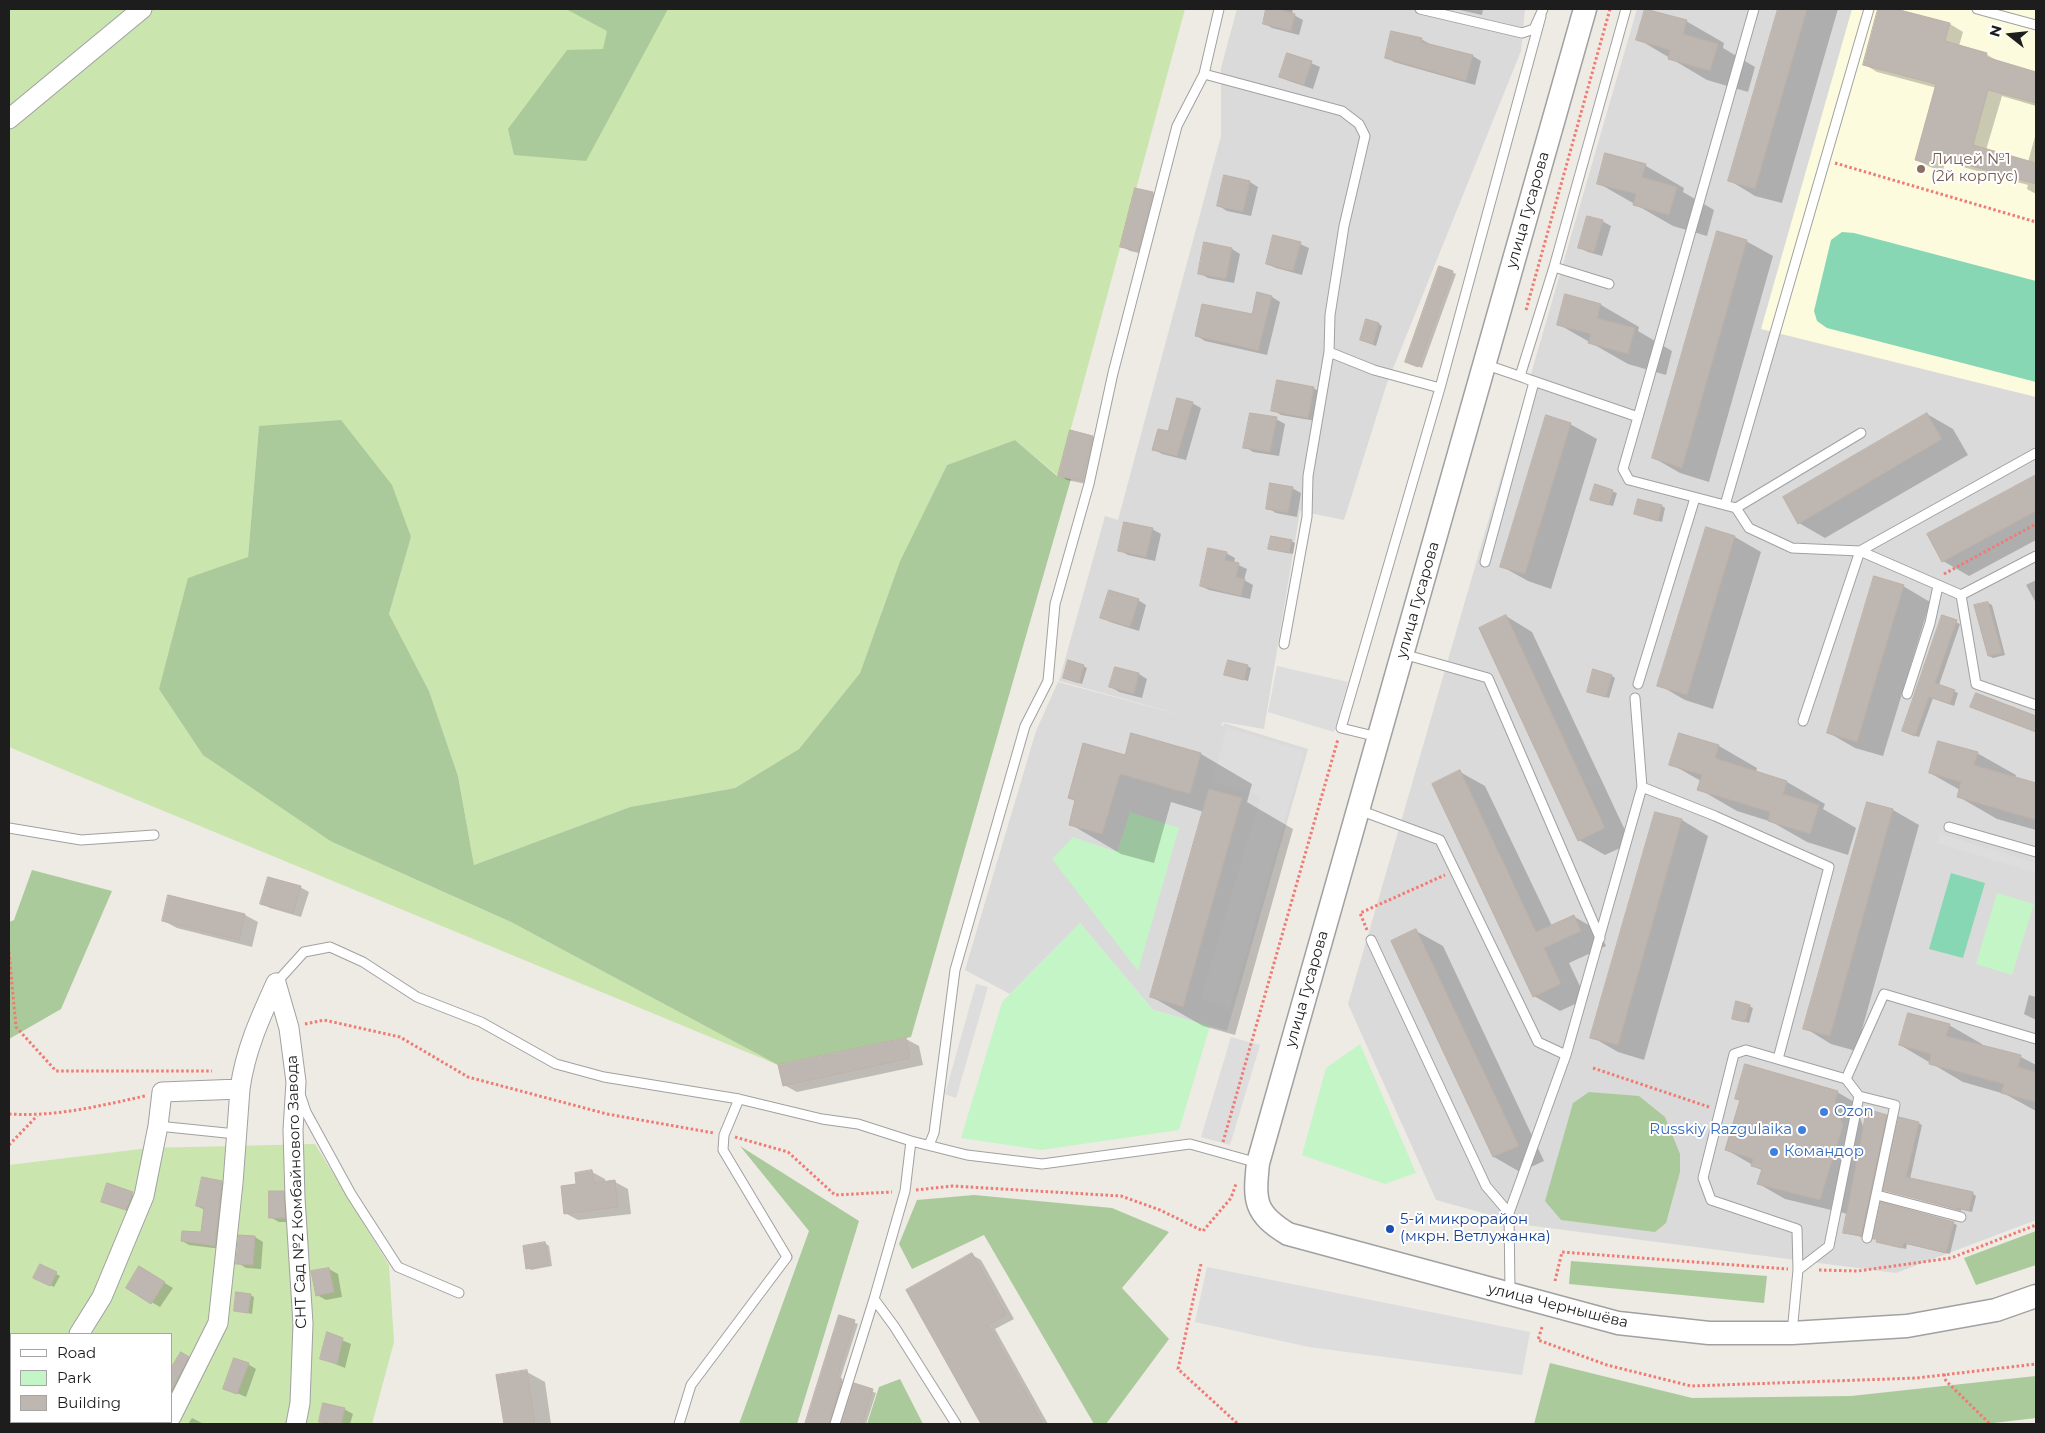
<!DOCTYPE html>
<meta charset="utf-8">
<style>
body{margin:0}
#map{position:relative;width:2045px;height:1433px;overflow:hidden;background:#eeeae4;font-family:Montserrat,sans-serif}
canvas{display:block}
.frame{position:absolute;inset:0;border:10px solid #1d1d1d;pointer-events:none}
.legend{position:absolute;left:10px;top:1333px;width:162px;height:90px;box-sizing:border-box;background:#fff;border:1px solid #a5a5a5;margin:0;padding:6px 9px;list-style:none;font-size:15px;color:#1d1d1d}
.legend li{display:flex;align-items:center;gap:10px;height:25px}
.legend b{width:25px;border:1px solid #a5a5a5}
.north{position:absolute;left:1985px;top:10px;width:50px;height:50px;-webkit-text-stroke:4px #fff;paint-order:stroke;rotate:286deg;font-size:14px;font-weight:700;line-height:20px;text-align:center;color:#1d1d1d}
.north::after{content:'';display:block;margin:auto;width:18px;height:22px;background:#1d1d1d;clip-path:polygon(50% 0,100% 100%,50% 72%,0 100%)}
</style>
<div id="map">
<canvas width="2045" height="1433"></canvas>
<div class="frame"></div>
<ul class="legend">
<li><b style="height:6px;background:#fff"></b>Road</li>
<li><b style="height:14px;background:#c4f5c6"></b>Park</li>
<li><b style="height:14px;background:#beb6b1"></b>Building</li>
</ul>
<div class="north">N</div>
</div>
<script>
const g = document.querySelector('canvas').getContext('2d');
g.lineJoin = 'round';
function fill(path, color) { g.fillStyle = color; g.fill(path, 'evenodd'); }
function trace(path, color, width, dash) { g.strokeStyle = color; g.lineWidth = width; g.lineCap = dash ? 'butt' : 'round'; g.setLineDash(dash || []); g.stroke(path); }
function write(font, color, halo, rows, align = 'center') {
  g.font = font + ' Montserrat,sans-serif'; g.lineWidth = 4; g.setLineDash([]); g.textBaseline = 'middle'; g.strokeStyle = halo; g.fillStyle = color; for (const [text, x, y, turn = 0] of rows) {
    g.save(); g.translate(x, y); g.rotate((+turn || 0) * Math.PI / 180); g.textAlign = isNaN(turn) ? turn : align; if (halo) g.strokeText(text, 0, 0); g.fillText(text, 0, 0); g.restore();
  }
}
fill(new Path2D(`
 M1237,9H1525L1521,51L1386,386L1344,520L1300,511L1264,729L1223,722L1221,725L1223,726L1224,723L1308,749L1227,1031L1153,1010L1080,923L1010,994L965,970L1036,731L1058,682L1193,718L1059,681L1105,516L1118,520L1221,136V68Z
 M1637,9H2036V1220L1896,1273L1526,1225L1436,1200L1348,1004Z`), '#dbdada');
fill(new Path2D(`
 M1852,9H2036V397L1761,329Z`), '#fcfbde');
fill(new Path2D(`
 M9,9H1185L1058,476L1015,440L947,465L900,561L860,673L799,749L735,788L630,807L474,865L458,776L429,691L389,614L411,537L259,426L248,557L332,842L511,922L778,1065L9,747Z
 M315,1144L389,1265L394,1342L372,1424H9V1165L149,1148ZM11,1334H171V1422H11Z`), '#cae5ad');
fill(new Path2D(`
 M566,9H668L586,161L514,155L508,129L567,50L603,49L607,31Z
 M341,420L392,485L411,537L389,614L429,691L458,776L474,865L630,807L735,788L799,749L860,673L900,561L947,465L1015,440L1057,476L1071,479L911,1037L778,1065L511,922L332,842L203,755L159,689L188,578L248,557L259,426Z
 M32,870L112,891L61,1009L9,1039V922L14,920Z
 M1589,1092L1639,1096L1665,1117L1680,1154V1172L1666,1223L1655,1232L1561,1220L1545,1201L1573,1103Z
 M740,1146L859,1221L797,1424H739L809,1231Z
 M974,1195L1112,1208L1169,1232L1122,1288L1169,1339L1106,1424H1094L984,1235L912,1269L899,1244L917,1200Z
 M2036,1231V1265L1976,1285L1964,1258Z
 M1571,1261L1767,1276L1764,1303L1569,1284Z
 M1550,1363L1692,1398L1851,1396L2036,1376V1418L1985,1424H1534Z
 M900,1379L923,1424H867L879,1387Z`), '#abca9b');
fill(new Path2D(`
 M1130,812L1179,828L1138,971L1052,859L1073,837L1117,852Z
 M1997,893L2034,904L2012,975L1976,964Z
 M1080,923L1153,1010L1210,1026L1179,1130L1041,1150L961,1138L1002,1002Z
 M1360,1044L1416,1173L1385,1184L1302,1155L1326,1068Z`), '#c4f5c6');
fill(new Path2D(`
 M1842,232L1854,233L2036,281V382L1827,328L1817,321L1814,311L1831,240Z
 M1951,873L1985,883L1963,958L1929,949Z`), '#87d7b5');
fill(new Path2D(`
 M1277,666L1348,682L1334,732L1268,712Z
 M1227,728L1305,751L1230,1008L1201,999L1261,796L1212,781Z
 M1940,834L2036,863V873L1937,843Z
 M976,984L988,987L956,1098L945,1094Z
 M1231,1037L1260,1045L1230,1145L1201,1137Z
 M1207,1267L1530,1332L1522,1375L1309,1347L1195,1322Z`), '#ddd');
fill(new Path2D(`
 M1268,9H1293L1292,14L1303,20L1299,35L1272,28L1264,23Z
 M1455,9H1483L1482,15Z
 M1646,9L1686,21L1724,43L1723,48L1755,67L1748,92L1707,80L1638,39Z
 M1779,9H1838L1782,203L1755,196L1729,180Z
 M1880,9H1891L1950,24L1963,32L1959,46L1986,54L1999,62L2036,73V106L2002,96L1986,150L2028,162L2036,133V194L2027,189L2028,185L1945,162L1943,171L1930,167L1916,160L1937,88L1877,72L1864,64Z
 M1421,39L1430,44L1473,56L1481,61L1475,85L1394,62L1386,57Z
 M1311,63L1320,67L1313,89L1289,81L1280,77Z
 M1606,155L1646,166L1684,188L1683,192L1714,210L1707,236L1673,226L1598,183Z
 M1250,182L1258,187L1251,216L1227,211L1219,206Z
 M1136,189L1153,193L1161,198L1147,255L1130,251L1121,246Z
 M1602,221L1611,226L1602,256L1588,252L1580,248Z
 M1746,241L1773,256L1709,482L1680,473L1654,458Z
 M1205,244L1232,249L1240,254L1234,283L1208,278L1199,273Z
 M1300,244L1309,248L1302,275L1276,268L1267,264Z
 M1452,272L1456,274L1422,368L1410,363Z
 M1258,293L1272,297L1280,302L1267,355L1205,341L1197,336L1253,316Z
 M1601,305L1639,327L1638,331L1672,351L1666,375L1628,364L1558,324Z
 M1379,324L1382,326L1376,346L1361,340Z
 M1313,388L1322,393L1316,421L1281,415L1273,410Z
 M1192,403L1201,408L1186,460L1162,454L1154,449Z
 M1927,414L1953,429L1968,455L1825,538L1799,523Z
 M1276,419L1285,424L1279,456L1253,452L1245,447Z
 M1570,424L1597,439L1551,589L1528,581L1501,566Z
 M1093,437L1101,442L1091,485L1067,480L1059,475Z
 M2036,477V540L1969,576L1943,561L1929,534Z
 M1596,486L1617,493L1613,506L1596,501Z
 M1292,488L1301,493L1297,517L1276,513L1268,508Z
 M1662,506L1665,508L1662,522L1635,513Z
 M1707,528L1735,537L1761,552L1713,709L1685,700L1659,685Z
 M1152,529L1161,534L1155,561L1128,555L1119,550Z
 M1291,541L1295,543L1293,554L1270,549Z
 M1226,553L1235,558L1234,563L1247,569L1244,580L1253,585L1250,599L1209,590L1201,586Z
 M2036,580V603L2026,585Z
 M1903,586L1930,602L1883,756L1855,748L1829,733Z
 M1138,600L1146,605L1139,631L1110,622L1102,617Z
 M1988,603L1992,605L2005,655L1993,658L1989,656Z
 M1506,616L1532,632L1631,843L1605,855L1579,840Z
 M1943,617L1960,624L1939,685L1958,693L1954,706L1933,698L1919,737L1907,733Z
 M1083,666L1087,668L1082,684L1065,678Z
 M1247,666L1251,668L1248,681L1230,676Z
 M1116,668L1139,674L1147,679L1142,698L1119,692L1111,687Z
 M1612,676L1615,678L1609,698L1592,693Z
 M1680,734L1719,746L1757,768L1756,772L1787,782L1825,804L1823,809L1856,828L1848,855L1807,842L1772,822L1737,811L1699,789L1701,781L1671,764Z
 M1132,735L1201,754L1252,784L1247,802L1293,829L1235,1035L1203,1026L1152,997L1204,812L1171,802L1154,863L1121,854L1070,824L1076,802L1069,797L1126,757Z
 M1977,753L2016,775L2015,778L2036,785V830L1997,819L1959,797L1960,790L1930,773Z
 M1460,772L1485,786L1552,926L1573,916L1599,931L1606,946L1569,963L1586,999L1560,1011L1534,996Z
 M1868,803L1893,810L1919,825L1856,1051L1831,1044L1805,1028Z
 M1656,813L1682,820L1708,836L1644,1060L1618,1052L1592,1037Z
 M300,887L309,892L301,917L270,908L261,903Z
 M169,896L245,915L258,922L252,947L177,928L164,921Z
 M1416,931L1443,946L1544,1161L1520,1172L1494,1157Z
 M2029,995L2036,997V1020L2024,1014Z
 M1749,1006L1753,1008L1749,1023L1734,1018Z
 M1949,1025L1982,1044L1981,1046L2021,1057L2036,1065V1111L2005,1094L1963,1082L1900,1045Z
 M906,1039L919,1046L923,1065L797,1092L784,1085Z
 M1837,1092L1863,1107L1860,1117L1864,1129L1886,1116L1890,1118L1865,1238L1844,1232L1848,1214L1785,1199L1759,1184L1763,1171L1727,1150L1741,1101L1736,1098Z
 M1918,1123L1922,1125L1910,1179L1972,1193L1976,1196L1972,1212L1961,1209V1211L1885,1190Z
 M592,1172L605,1179L606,1183L615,1182L628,1189L631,1214L578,1220L565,1213L578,1186Z
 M221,1182L229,1186L222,1249L189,1245L182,1241L202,1234L205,1210L197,1206Z
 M108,1185L141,1198L135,1214L102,1201Z
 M283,1192L292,1197L293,1222H279L270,1217Z
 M1953,1223L1957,1225L1950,1254L1907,1244L1906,1249L1882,1243L1875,1238Z
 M255,1237L263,1242L261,1269L246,1268L238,1263Z
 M545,1243L549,1246L552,1266L531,1270L528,1268Z
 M972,1255L981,1260L1014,1319L995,1329L1048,1424H982L908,1291Z
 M41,1266L60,1276L54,1287L35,1277Z
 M140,1268L173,1288L160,1307L127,1288Z
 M329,1269L338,1274L342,1297L326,1300L317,1295Z
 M250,1295L254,1297L252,1314L235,1310Z
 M839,1317L858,1324L840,1380L846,1382L833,1424H806Z
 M328,1334L351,1344L345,1368L321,1358Z
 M182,1354L195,1361L171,1408V1369Z
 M248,1364L256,1369L246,1397L225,1388Z
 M527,1372L545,1382L551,1424H505L498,1376Z
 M855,1385L876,1393L866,1424H843Z
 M344,1409L353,1414L350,1424H326L320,1421Z
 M192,1418L204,1424H188Z`), '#0003');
const building = new Path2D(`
 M1266,9H1284L1283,11L1295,14L1291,31L1263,24Z
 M1645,9L1687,20L1683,34L1718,44L1710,71L1668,59L1670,50L1636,40Z
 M1778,9H1807L1755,189L1728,181Z
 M1878,9H1896L1950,23L1945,41L1987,53L1986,57L2036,72V103L1988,90L1973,145L2036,163V184L1932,155L1930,164L1915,160L1936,84L1863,65Z
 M1391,31L1422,38L1421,42L1473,55L1466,81L1385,58Z
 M1287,53L1312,61L1304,85L1279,77Z
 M1605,153L1646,164L1642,177L1677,187L1669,215L1633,205L1636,194L1597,184Z
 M1224,175L1250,181L1243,212L1217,206Z
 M1135,188L1153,192L1138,251L1120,247Z
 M1587,216L1603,220L1594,252L1578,248Z
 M1717,231L1747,240L1682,468L1652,458Z
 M1273,235L1301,242L1293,271L1266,264Z
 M1204,242L1232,248L1226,279L1198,274Z
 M1439,266L1453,271L1418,367L1405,362Z
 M1257,292L1272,296L1258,351L1244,347L1195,336L1202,304L1252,314Z
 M1565,294L1601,304L1597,318L1635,328L1628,354L1588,343L1591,334L1557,325Z
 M1366,319L1379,323L1373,344L1360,340Z
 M1277,380L1314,387L1308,418L1271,411Z
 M1177,398L1193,402L1177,456L1152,450L1158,429L1168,431Z
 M1250,413L1277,417L1270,452L1243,448Z
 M1927,413L1942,439L1798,524L1783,497Z
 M1546,415L1571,423L1525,574L1500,567Z
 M1070,430L1093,436L1082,481L1058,476Z
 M2036,475V511L1942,562L1927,534Z
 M1270,483L1293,487L1288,513L1266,509Z
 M1595,484L1613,490L1609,505L1590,500Z
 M1638,499L1662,505L1658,521L1634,514Z
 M1124,522L1153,528L1146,557L1118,551Z
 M1706,527L1735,536L1687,695L1657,686Z
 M1271,536L1292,540L1289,553L1268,549Z
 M1208,548L1227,552L1225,560L1239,563L1236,577L1245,579L1241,596L1200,586Z
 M1874,576L1904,585L1857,742L1827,733Z
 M1109,590L1139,599L1130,627L1100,618Z
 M1988,602L2002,653L1988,656L1974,605Z
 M1506,615L1605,828L1578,841L1479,628Z
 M1942,615L1957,620L1935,683L1955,690L1950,704L1929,697L1915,736L1902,731Z
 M1068,660L1084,665L1079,683L1063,678Z
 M1228,660L1248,665L1244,680L1224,675Z
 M1115,667L1139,673L1134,694L1109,687Z
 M1593,669L1612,675L1606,697L1587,692Z
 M1976,693L2036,716V732L1970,707Z
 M1131,733L1201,753L1190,794L1120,774L1102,834L1069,825L1075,800L1068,798L1083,743L1125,755Z
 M1679,733L1719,745L1715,758L1787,781L1783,794L1819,805L1810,834L1768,821L1770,812L1697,790L1702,775L1669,765Z
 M1938,741L1978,752L1974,765L2036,783V820L1957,797L1961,782L1929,773Z
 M1460,770L1536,932L1574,915L1581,931L1544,948L1561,984L1533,997L1432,784Z
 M1209,789L1242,798L1183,1007L1150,997Z
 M1867,802L1893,809L1830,1036L1803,1029Z
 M1655,812L1682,819L1618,1045L1590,1038Z
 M268,877L301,886L293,913L260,904Z
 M168,895L245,914L239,940L162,921Z
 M1416,929L1519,1146L1493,1157L1391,941Z
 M1736,1001L1750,1005L1745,1022L1732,1019Z
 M1908,1013L1950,1024L1946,1036L2021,1055L2018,1067L2036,1072V1102L2001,1093L2004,1084L1929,1064L1931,1054L1899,1045Z
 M906,1038L910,1058L783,1086L778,1065Z
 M1745,1064L1838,1091L1835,1102L1843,1125L1820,1200L1757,1184L1762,1169L1751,1166L1753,1159L1725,1150L1740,1100L1735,1099Z
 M1867,1109L1887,1115L1861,1236L1843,1233Z
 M1899,1117L1919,1122L1906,1177L1973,1192L1969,1211L1957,1208V1209L1883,1190Z
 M592,1170L594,1183L615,1180L618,1207L564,1214L561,1186L576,1184L575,1173Z
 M202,1177L222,1181L215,1246L181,1241L182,1231L201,1232L204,1208L196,1206Z
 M107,1183L133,1192L126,1210L101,1202Z
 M269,1191H284L285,1218H269Z
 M1881,1202L1954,1222L1946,1253L1904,1243L1902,1248L1876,1242L1877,1239H1873Z
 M239,1235L255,1236L253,1265L236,1264Z
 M545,1242L549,1265L526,1269L523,1246Z
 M972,1253L1006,1314L988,1325L1043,1424H981L906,1290Z
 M40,1264L57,1272L50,1286L33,1278Z
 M139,1266L165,1282L151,1304L126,1288Z
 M329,1268L334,1292L316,1296L311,1271Z
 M236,1292L251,1294L248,1313L234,1311Z
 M839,1315L855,1320L837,1377L842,1379L829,1424H805Z
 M327,1332L343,1338L337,1364L320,1359Z
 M181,1352L189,1357L171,1391V1368Z
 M234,1358L249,1363L237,1394L223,1389Z
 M527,1370L535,1424H504L496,1375Z
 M854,1383L873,1389L862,1424H841Z
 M323,1403L345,1408L341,1424L319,1422Z`);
fill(building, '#beb6b1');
trace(building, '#beb1a7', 1);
const service = new Path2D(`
 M1420,9L1522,33L1534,29L1543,9
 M1977,9L2036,25
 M1204,74L1342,111L1359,124L1365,136L1344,226L1330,315L1329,352L1308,476L1307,517L1284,644
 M1554,267L1609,284
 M1329,352L1374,370L1440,388
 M1484,364L1638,417L1623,469L1629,480L1736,508L1749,528L1792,548L1860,551L1961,595L2036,556
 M1638,417L1754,9
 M1725,505L1869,9
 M1736,508L1861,433
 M1485,562L1534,382L1520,376L1554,267L1626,9
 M1961,595L1976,684L2036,705
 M1403,654L1488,678L1600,938
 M1638,684L1695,498
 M1907,694L1930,623L1938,586
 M1635,698L1642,787
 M1803,721L1860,551L2036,453
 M1378,737L1341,728L1440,388L1541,16
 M1359,810L1440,840L1538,1042L1566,1055
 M1949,827L2036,852
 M9,828L81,840L154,835
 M1371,940L1486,1186L1509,1213L1510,1292
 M276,983L304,952L330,947L363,962L417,997L481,1022L556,1064L604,1077L739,1099L822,1119L858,1124L911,1141L967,1155L1042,1164L1190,1144L1258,1163
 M1846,1079L1884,994L2036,1039
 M300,1094L306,1112L351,1194L398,1267L459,1293
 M1859,1096L1895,1105L1867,1238
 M158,1126L236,1134
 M929,1145L934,1133L955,970L1025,726L1048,681L1055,604L1089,484L1113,373L1177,126L1204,74L1219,9
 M1877,1195L1961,1217
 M1509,1213L1566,1055L1642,787L1715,816L1829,867L1778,1059
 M874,1299L905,1191L911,1141
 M1792,1333L1798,1270L1829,1246L1859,1096L1846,1079L1746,1050L1734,1054L1703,1178L1711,1200L1797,1229L1798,1270
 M9,1376H11
 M679,1424L691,1385L787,1257L723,1150L724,1135L739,1099
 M835,1424L874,1299L894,1326L956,1424`);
const minor = new Path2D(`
 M9,119L142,9
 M276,983L289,1028L296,1082L293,1130L295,1198L303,1324L300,1403L296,1424
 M79,1334L102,1297L144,1196L158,1126L162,1092L240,1089C245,1051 260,1018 276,983
 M171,1417L218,1323L233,1183L240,1089
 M22,1424L24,1422`);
const tertiary = new Path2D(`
 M1585,9L1258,1163C1254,1201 1254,1213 1288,1234L1618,1323L1709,1333H1792L1907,1326L1996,1310L2036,1296`);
trace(service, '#a1a1a1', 11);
trace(minor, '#a1a1a1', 21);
trace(tertiary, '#a1a1a1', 25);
trace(new Path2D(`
 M1835,163L2036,222
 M1526,310L1610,9
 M1944,574L2036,524
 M1367,930L1360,913L1445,875
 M9,952L16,1027L56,1071H212
 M305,1024L324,1020L400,1037L468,1077L607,1114L714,1133
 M1593,1068L1709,1107
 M9,1114C56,1117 99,1106 145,1096
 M735,1137L788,1152L835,1195L892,1192
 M1223,1142L1338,739
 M9,1145L37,1116
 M916,1190L952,1186L1121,1196L1160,1210L1203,1231L1231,1198L1236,1184
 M1201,1264L1178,1369L1238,1424
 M1819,1270L1858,1271L1951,1258L2036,1225
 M1555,1281L1562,1252L1788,1269
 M1542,1327L1538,1340L1607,1365L1691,1386L1917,1378L2036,1364
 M1944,1374L1946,1381L1990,1424`), '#ef7b73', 3, [2.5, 2.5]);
trace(service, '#fff', 9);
trace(minor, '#fff', 19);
trace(tertiary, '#fff', 22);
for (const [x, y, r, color] of [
 [1921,169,5,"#8d6e63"],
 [1824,1112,5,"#3f7fe0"],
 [1802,1130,5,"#3f7fe0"],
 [1774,1152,5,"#3f7fe0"],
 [1390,1229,5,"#1a4fb4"]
]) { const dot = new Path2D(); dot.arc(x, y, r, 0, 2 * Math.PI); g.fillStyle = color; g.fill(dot); trace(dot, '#fff', 2); }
write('15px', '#785e54', '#fff', [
 ["Лицей №1",1931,160],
 ["(2й корпус)",1931,177]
], 'left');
write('15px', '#1d1d1d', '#fff', [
 ["улица Гусарова",1528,210,-74],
 ["улица Гусарова",1418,600,-74],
 ["улица Гусарова",1307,989,-74],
 ["СНТ Сад №2 Комбайнового Завода",297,1192,-92],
 ["улица Чернышёва",1558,1306,14]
]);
write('15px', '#366cbe', '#fff', [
 ["Ozon",1834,1112],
 ["Russkiy Razgulaika",1792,1130,"right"],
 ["Командор",1784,1152]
], 'left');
write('15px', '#164399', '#fff', [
 ["5-й микрорайон",1400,1220],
 ["(мкрн. Ветлужанка)",1400,1237]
], 'left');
</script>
